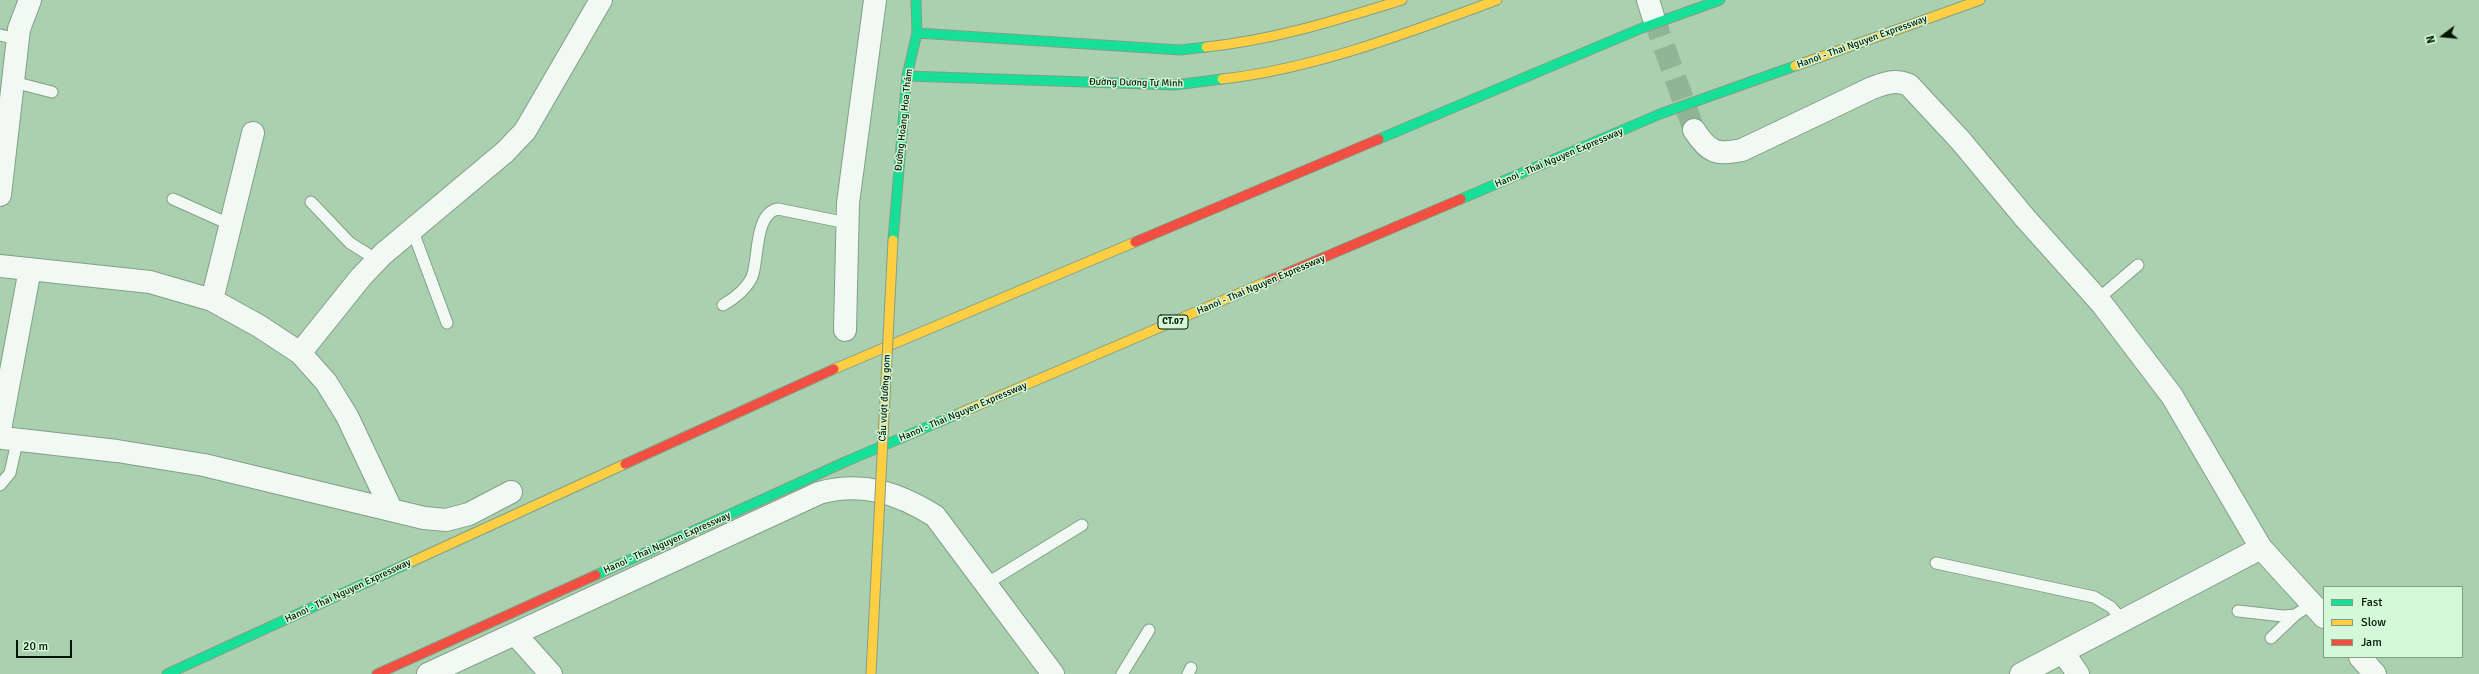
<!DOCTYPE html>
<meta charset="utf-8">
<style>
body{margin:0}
#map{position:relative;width:2479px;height:674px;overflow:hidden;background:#aad0af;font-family:Signika,sans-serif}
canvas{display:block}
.legend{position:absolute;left:2323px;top:586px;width:140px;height:72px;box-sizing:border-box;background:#d5f8d9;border:1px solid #809e83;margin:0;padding:5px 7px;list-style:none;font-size:12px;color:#001803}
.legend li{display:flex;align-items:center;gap:8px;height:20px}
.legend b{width:20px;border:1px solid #809e83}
.north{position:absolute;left:2423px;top:16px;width:40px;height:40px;-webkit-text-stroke:3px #d5f8d9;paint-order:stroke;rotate:254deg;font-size:11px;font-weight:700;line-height:16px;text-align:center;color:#001803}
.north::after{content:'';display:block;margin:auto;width:14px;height:18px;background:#001803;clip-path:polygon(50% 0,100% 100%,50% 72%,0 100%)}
.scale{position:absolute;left:16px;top:640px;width:56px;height:18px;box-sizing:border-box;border:2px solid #001803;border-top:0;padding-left:5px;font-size:12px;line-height:14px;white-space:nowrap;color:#001803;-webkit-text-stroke:3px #d5f8d9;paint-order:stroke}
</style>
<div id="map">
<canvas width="2479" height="674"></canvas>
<ul class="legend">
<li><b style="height:5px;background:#16e098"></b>Fast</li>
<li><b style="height:5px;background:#ffcf43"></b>Slow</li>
<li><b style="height:5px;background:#f24e42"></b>Jam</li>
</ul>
<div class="north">N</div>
<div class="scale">20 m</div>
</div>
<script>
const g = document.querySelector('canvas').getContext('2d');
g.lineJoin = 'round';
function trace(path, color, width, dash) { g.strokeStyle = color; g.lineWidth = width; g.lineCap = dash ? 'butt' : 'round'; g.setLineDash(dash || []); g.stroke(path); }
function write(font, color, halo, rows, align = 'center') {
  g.font = font + ' Signika,sans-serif'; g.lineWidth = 3; g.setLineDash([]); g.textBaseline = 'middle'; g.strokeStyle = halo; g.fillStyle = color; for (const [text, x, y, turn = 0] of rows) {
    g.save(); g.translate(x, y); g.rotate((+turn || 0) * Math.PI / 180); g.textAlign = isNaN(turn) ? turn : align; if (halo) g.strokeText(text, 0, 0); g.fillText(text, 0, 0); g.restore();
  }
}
trace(new Path2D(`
 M1653,16L1694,130`), '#90b495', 22, [22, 11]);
const lane = new Path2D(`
 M0,35L18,39
 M13,82L52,92
 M173,199L229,224
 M311,202L350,243L377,260
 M412,229L447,323
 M2098,299L2138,265
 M723,305C735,298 746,290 752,277C759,260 754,213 778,209L847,223
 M0,485L10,473L17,442
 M1936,563L2094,597L2111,607L2123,621
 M986,584L1082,525
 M2238,611L2283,616L2295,615L2312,604
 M2271,638L2295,615
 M1122,674L1149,630
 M1188,674L1191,668`);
const street = new Path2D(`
 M1648,0L1653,16
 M1694,130C1709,153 1716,155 1742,150L1872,88C1886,83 1895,79 1909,85L1961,141L2025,218L2102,304L2172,396L2261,548L2324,617
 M0,195L19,29L30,0
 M0,266L150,282L212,300L259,326L300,353L326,382L347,416L391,509
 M30,269L0,430L3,438L117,451L204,465L424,518L446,520L469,514L511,492
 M212,300L253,133
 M845,330L848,203L875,0
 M300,353L361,277L383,254L505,152L525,131L601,0
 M515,634L551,674
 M2063,652L2078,674
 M2360,657L2375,674
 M428,674L819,493C863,481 898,493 935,516L1053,674
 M2021,674L2261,548`);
const fast = new Path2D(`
 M917,33L1180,50L1206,47
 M907,76L1175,85L1222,79
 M1379,139L1642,28L1720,0
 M1461,199L1660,114L1795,66
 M893,240L907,76L917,33L916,0
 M596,575L847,461L960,413
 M167,674L411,562`);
const slow = new Path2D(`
 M1206,47C1274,40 1337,20 1402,0
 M1795,66L1980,0
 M1222,79C1314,69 1410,32 1497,0
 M834,369L1135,242
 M960,413L1268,281
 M411,562L625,464
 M871,674L877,556`);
const jam = new Path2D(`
 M1135,242L1379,139
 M1268,281L1461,199
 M625,464L834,369
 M377,674L596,575`);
trace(lane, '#81a086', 13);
trace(street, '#81a086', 24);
trace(fast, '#81a086', 11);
trace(slow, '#81a086', 11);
trace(jam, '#81a086', 11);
trace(lane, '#f2f8f3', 11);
trace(street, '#f2f8f3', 22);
trace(fast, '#16e098', 9);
trace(slow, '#ffcf43', 9);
trace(jam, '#f24e42', 9);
const slowBridge = new Path2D(`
 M877,556L893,240`);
trace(slowBridge, '#81a086', 11, []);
trace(slowBridge, '#ffcf43', 9);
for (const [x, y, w] of [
 [1173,322,30]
]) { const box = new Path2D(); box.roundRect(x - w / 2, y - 7, w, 14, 3); g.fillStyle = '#d5f8d9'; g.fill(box); trace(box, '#001803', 1); }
write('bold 9px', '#001803', null, [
 ["CT.07",1173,322]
]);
write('10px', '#001803', '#d5f8d9', [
 ["Hanoi - Thai Nguyen Expressway",1862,42,-20],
 ["Đường Dương Tự Minh",1136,83,1],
 ["Đường Hoàng Hoa Thám",904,120,-84],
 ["Hanoi - Thai Nguyen Expressway",1559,158,-23],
 ["Hanoi - Thai Nguyen Expressway",1261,285,-23],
 ["Cầu vượt đường gom",885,398,-87],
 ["Hanoi - Thai Nguyen Expressway",963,412,-23],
 ["Hanoi - Thai Nguyen Expressway",667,543,-24],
 ["Hanoi - Thai Nguyen Expressway",348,591,-25]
]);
</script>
